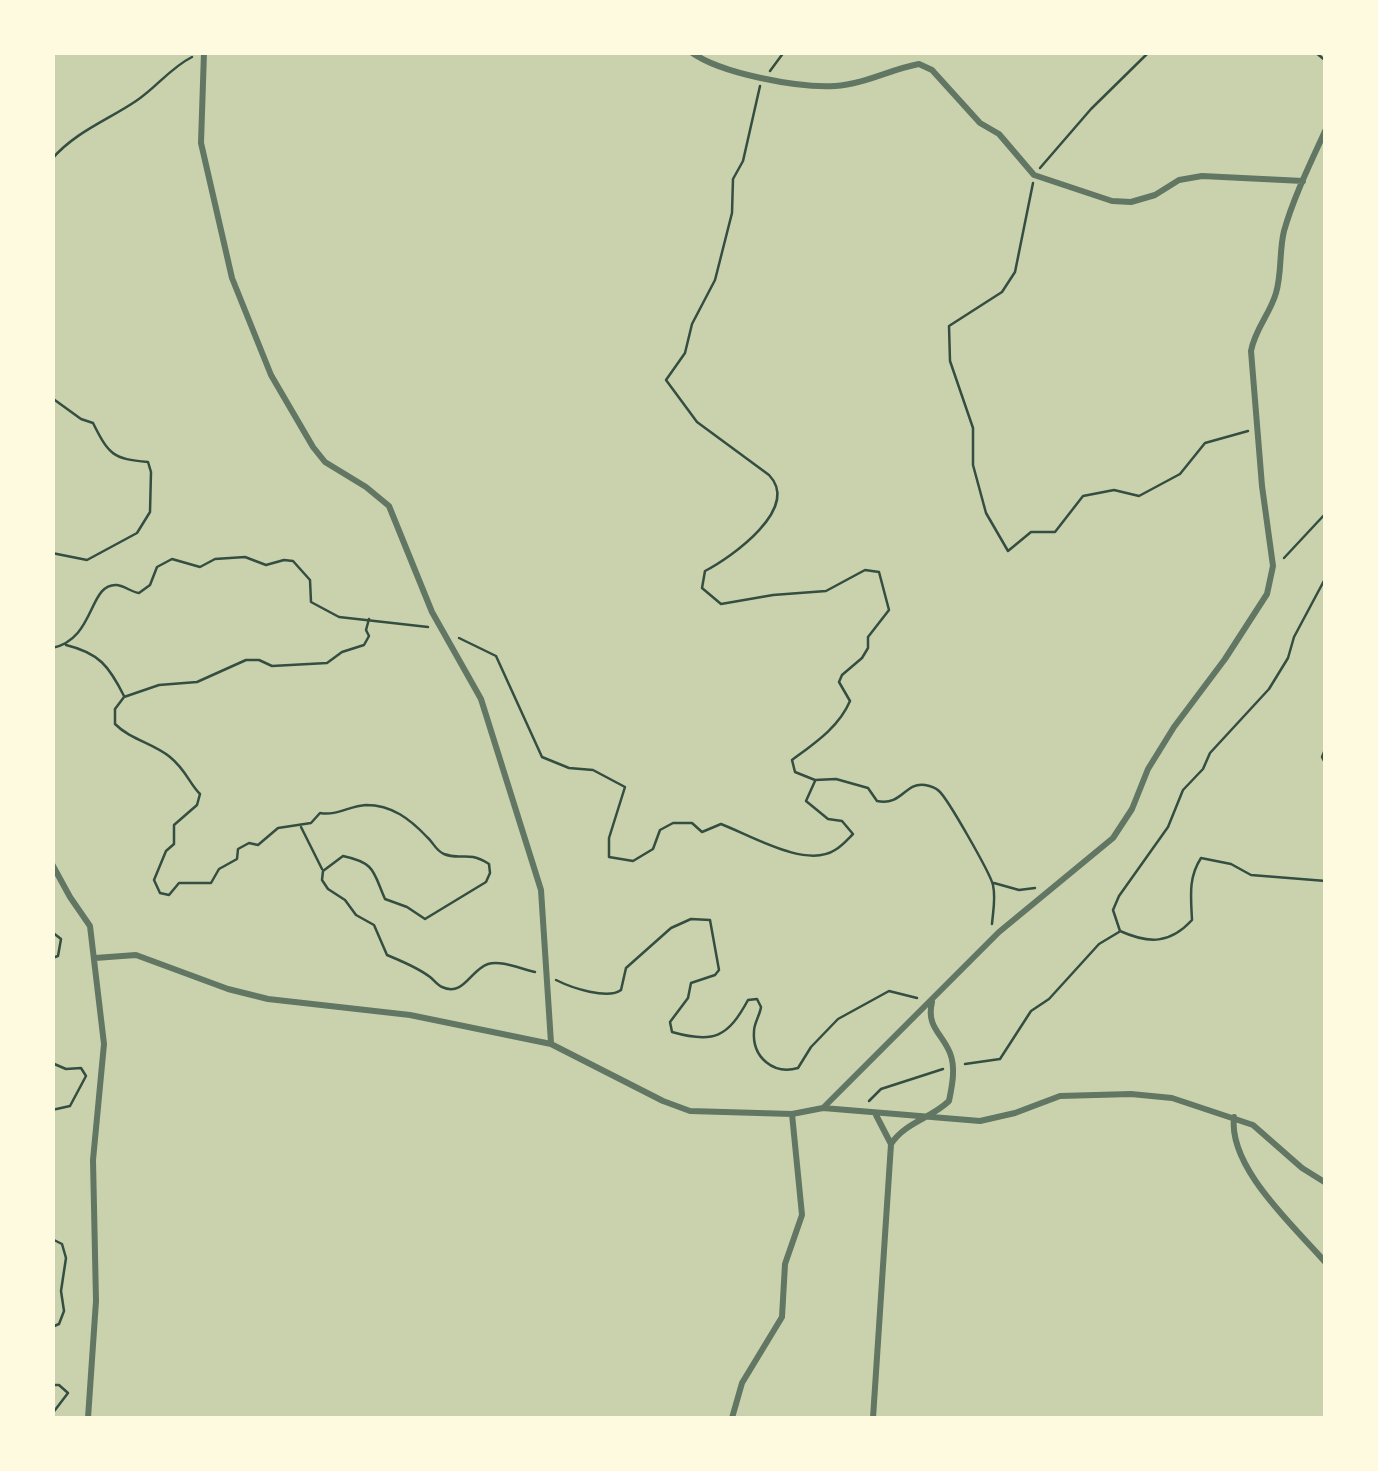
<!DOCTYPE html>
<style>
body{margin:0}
#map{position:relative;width:1378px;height:1471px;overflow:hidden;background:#e9edc9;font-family:"Roboto Condensed",sans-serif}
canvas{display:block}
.frame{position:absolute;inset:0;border:55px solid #fefae0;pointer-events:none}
</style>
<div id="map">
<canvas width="1378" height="1471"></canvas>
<div class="frame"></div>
</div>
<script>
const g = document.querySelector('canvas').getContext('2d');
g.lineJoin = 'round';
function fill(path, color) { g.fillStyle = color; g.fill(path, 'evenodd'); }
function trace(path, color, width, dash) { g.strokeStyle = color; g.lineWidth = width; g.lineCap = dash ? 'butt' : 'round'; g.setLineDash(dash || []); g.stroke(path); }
fill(new Path2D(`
 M53,53H1325V1418H53Z`), '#cad2ad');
trace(new Path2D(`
 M1315,52L1326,61
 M770,71L784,52
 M760,86L743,161L733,179L732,213L715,280L692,324L685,353L666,380L697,422L769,475C801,508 732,557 705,571L702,588L721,604L773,595L826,591L865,570L879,572L889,610L868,637V648L862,658L842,675L839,682L850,701C839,727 815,743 792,760L795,772L815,780L836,779L868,788L877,801C903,806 904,782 925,785C931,786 935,787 939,791C948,799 990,873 993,885C996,899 993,911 992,924
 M52,159C75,132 108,120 136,101C156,88 170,68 192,57
 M1040,168L1091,109L1149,52
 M1033,183L1015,272L1002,292L949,326L950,361L973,428V465L986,513L1008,551L1031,532H1055L1083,496L1114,490L1139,496L1180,474L1205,443L1248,431
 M52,398L81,419L93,423C109,455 113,459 148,462L151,472L150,512L137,533L87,560L52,553
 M1284,558L1326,513
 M1326,577L1294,637L1288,658L1269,689L1210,753L1203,769L1183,790L1168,827L1119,896L1113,910L1120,931C1149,944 1170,944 1192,920C1191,897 1188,878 1201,858L1231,864L1251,875L1326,881
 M369,619L366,630L369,636L364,645L342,652L327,663L272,666L259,660H246L197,682L159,685L124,697L115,709V724C131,740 153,743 170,757C186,770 189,783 200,794L197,805L174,825V844L166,851L154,880L160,893L169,895L179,883H211L219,869L237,859L238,849L249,843L258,845L278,828L311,823L320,813C337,816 349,806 366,805C392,805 410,819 427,837C434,843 435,850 444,854C461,861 467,850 489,864L490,873L486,882L425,919L407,907L385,899C373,872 376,863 343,856L323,871L322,880L328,889L345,900L356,915L374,925L387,955C401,961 417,967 430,977C434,980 437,985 442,987C464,997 470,970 488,964C501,960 521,969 535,972
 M459,638L496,656L542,757L569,768L593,770L625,787L609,838V857L633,861L653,849L660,830L673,823H692L702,832L721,824C750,835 806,869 835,850C842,846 848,839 853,834L842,821L828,819L806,801L815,781
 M66,645C99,653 109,666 124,696
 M52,648C96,639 88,583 117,585C125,586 131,592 139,593L150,585L157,567L172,559L200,567L215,559L245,557L266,565L284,560L293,561L310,580L311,602L339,617L428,627
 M1326,747L1322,757L1326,765
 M301,827L322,869
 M994,883L1019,890L1035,888
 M52,932L61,939L58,956L52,958
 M556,980C572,988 608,1000 621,990L626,968L671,928L691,919L710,920L719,970L715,975L691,983L688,998L670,1022L672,1032C714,1044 728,1037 748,1000L757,999L761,1007C760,1015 754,1023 754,1031C752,1058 774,1075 798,1068L811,1047L838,1019L889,991L917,998
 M52,1063L66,1069L81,1068L86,1076L70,1106L52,1110
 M965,1064L1000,1059L1031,1011L1049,999L1099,944L1119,932
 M869,1101L881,1089L943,1069
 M52,1239L62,1244L66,1258L61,1291L64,1311L59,1324L52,1327
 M52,1385H59L68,1393L52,1414`), '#344e41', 2.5);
trace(new Path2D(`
 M204,52L201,143L232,278L271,375L313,447L325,462L366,487L389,506L432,612L481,699L541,890L551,1043
 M691,52C721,74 799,88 835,86C865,84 891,69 919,64L932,70L980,123L999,134L1034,175L1112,201L1131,202L1155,195L1179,180L1202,176L1303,181
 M52,864L70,897L90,926L104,1044L93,1160L96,1301L88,1418
 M95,958L136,955L228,989L268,999L410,1015L551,1044L663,1101L690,1111L792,1114L823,1108L980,1121L1015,1113L1060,1096L1131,1094L1172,1098L1253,1125L1302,1168L1326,1183
 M824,1107L999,932L1113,838L1132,809L1148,769L1174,727L1225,659L1267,594L1273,566L1262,486L1251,351C1255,329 1270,314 1276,293C1282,273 1279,251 1284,231C1294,196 1311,162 1326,129
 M1234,1117C1228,1168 1295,1227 1326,1263
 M891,1144C906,1122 930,1119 949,1101C952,1086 956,1068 950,1053C942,1033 926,1027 932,1002
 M732,1418L742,1383L782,1317L785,1264L802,1215L792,1114
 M873,1418L891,1144L876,1115`), '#617663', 6);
</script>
